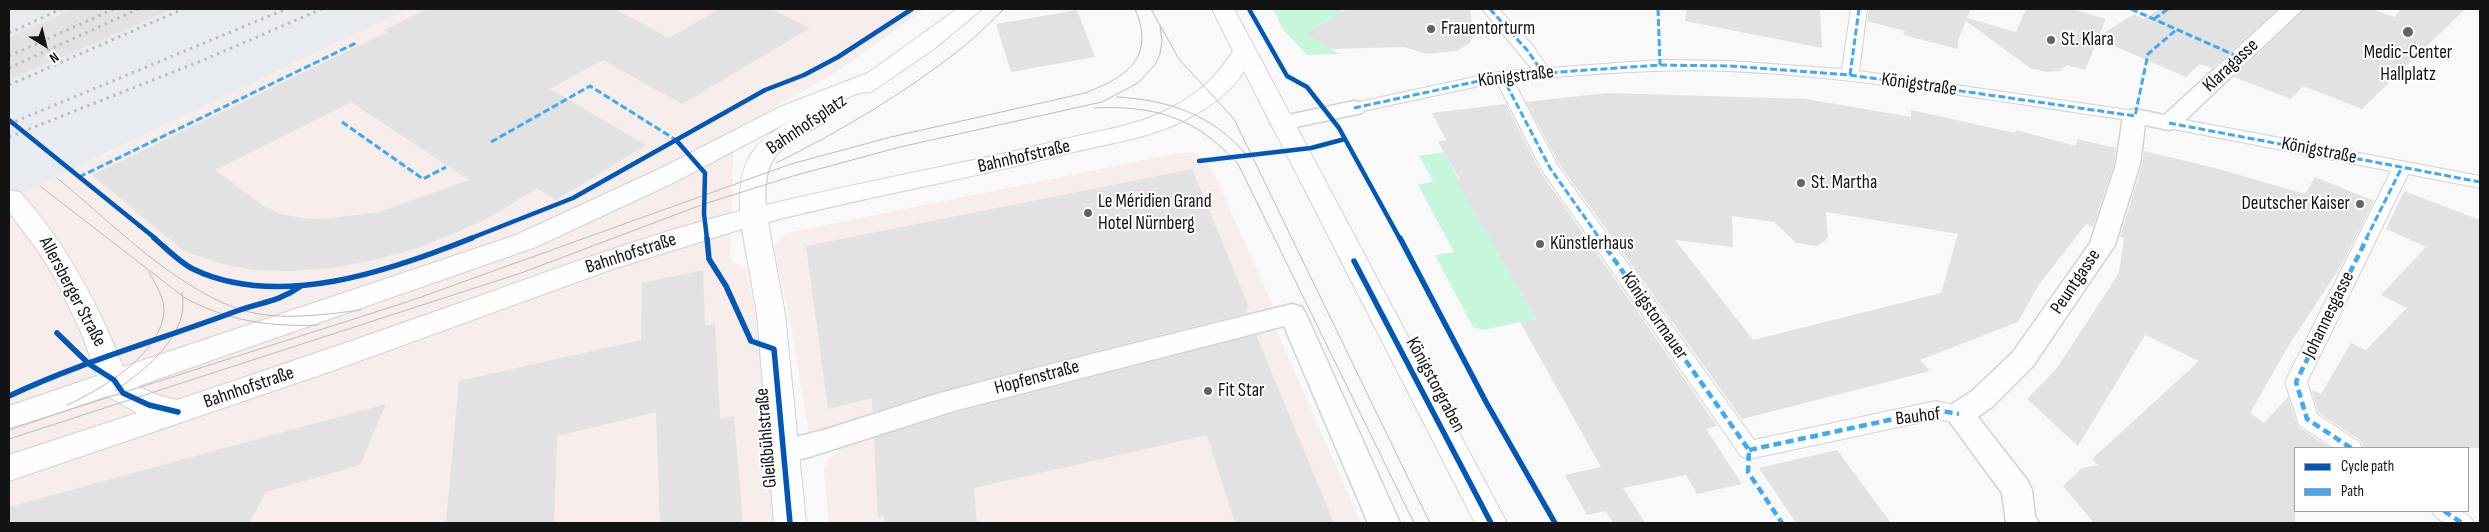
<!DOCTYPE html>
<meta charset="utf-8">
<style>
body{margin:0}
#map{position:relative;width:2489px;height:532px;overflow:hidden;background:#f9f9fa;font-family:"Sofia Sans Condensed",sans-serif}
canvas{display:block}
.frame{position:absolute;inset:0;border:10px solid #131314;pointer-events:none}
.legend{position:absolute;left:2294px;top:447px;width:175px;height:65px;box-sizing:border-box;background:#fff;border:1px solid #a1a1a1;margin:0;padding:6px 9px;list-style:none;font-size:15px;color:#131314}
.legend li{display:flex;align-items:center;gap:10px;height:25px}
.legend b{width:25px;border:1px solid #a1a1a1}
.north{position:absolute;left:20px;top:20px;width:50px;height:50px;-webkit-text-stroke:4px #fff;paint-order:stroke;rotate:144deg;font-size:14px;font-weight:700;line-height:20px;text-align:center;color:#131314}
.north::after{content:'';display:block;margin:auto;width:18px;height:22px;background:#131314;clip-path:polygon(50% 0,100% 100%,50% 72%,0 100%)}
</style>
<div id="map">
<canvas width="2489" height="532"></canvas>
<div class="frame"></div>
<ul class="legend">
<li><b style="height:6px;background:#0057b8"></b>Cycle path</li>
<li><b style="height:6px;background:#3fa9f5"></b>Path</li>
</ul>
<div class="north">N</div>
</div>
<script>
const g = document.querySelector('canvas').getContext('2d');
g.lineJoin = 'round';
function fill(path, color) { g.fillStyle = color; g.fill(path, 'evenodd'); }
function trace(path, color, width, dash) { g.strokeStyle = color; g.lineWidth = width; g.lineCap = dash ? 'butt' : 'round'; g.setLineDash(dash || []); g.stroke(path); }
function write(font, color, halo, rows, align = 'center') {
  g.font = font + ' "Sofia Sans Condensed",sans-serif'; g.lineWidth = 4; g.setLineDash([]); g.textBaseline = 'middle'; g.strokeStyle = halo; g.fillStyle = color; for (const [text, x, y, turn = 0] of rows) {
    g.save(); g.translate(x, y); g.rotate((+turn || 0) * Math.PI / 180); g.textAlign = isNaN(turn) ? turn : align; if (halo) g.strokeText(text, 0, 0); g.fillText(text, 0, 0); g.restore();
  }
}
fill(new Path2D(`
 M408,9H924L838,71L734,131L730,260L745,269L756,315L774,523H9V199Z
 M1179,153H1192L1199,156L1213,172L1274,308L961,388L810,440L790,319L774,247L779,239L788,233Z
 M1275,327L1361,523H829L824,470L828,459L844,446L918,419Z`), '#f7edea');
fill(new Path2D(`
 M9,9H408L9,199Z`), '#e8ebf0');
fill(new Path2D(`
 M1273,9H1341L1343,19H1330L1316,28L1329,48L1340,54L1307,55L1283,30Z
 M1444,152L1459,180H1457L1536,319L1483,330L1473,327L1435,255L1454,252L1418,185L1433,181L1419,156Z`), '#c6f6dc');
fill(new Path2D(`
 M74,9H173L9,80V38Z
 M428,9H615L669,38L720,9H771L810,28L682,104L603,60L550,89L646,145L556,200L537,188L492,216L457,232L417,248L374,260L331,268L290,271L252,270L219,263L184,251L92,175L387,32L384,30ZM351,102L469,180L379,212L326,219L302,218L281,214L265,207L215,170Z
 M1347,9H1470L1474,35L1469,44L1457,51L1426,54L1404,47L1329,49L1307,33Z
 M1687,9H1820L1822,48L1685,21Z
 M1869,9H1971L1967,18L2016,32L2026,9H2072L2106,19L2099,36L2134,14L2144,19L2159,9H2278L2212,68L2200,64L2186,77L2098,39L2085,70L2067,65L2060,71L2046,72L2030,68L1966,21L1958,40V49L1903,35L1905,31L1867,21Z
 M2305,9H2372L2395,17L2401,9H2465L2362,109L2303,86L2291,99L2234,77Z
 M1077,10L1095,57L1011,72L996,24Z
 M1607,93L1806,99L1911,117V110L2015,133L2016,130L2076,146L2077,139L2116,148L2114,164L2093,227L2086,224L2038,286L2018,322L1920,360L1930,371L1742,419L1560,165L1526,102ZM1826,212L1958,234L1941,293L1753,340L1675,240L1733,247L1732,216L1774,222L1796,243L1818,246L1828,238Z
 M1506,104L1541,173L1717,426L1706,429L1742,484L1697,494L1686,475L1623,488L1645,523H1613L1606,511L1587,515L1565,475L1601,467L1520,322L1536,319L1456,180H1460L1438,142L1446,140L1432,113Z
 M2144,151L2219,169L2305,194L2315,177L2374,201L2341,266L2289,345L2250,413L2264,423L2288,397L2298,427L2331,448H2295V523H2094L2063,486L2082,468L2098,465L2092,459L2199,361L2145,335L2078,446L2027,399L2057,368L2119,273L2124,238L2120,237L2142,165Z
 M1192,169L1249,307L1245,308L1247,313L996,376L873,412L872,398L828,409L806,246Z
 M2404,191L2480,220V448H2364L2360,440L2319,413L2311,389L2321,394L2351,343L2366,350L2407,308L2381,295L2426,247L2386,229Z
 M703,270L705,326L715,323L720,419L734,416L743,523H660L656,412L557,436L554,523H446L459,381L641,340L642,283Z
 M1256,335L1334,523H1235L1207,435L974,488L977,523H885L884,516L878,517L874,438L955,413Z
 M386,404L360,465L266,492L249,523H9V507Z
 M1837,450L1871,496L1891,523H1796L1759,468Z`), '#e2e2e3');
const pedestrian = new Path2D(`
 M1482,9H1499L1533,46L1548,68L1660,60L1729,61L1842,69L1851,9H1867L1859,71L2135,111L2141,112L2144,116L2141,120L2135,121C2000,102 1865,77 1729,71C1657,68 1585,75 1513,80L1558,166L1754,440L1936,401L1967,408L1970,414L1967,420L1959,423L1936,419L1749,459L1741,456L1543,172L1497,82L1354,113L1348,112L1345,108L1348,104L1354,103L1502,71L1532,69Z
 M2169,117L2480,176V188L2408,174L2307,382L2317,414L2359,442L2362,448H2334L2299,425L2285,382L2391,171L2163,127L2160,123L2163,119Z
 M2432,511C2448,510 2466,507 2474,523C2458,524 2440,527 2432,511Z`);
const minor = new Path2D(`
 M2280,9H2303L2177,128L2169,130L2145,125L2140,164L2115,245L2033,366L1992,407L1978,417L2028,481L2032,490L2035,516L2039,523H2006L2002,493L1944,414L1949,406L1972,391L2013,352L2090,243L2116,164L2123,116L2127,111L2135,109L2164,115Z
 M1354,101L1362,103L1366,108L1362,113L1282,130L1274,128L1270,123L1274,118Z
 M1292,304L1302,307L1306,314L1400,523H1368L1284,326L954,411L806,458L784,463L773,459L769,451L773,443L827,429L933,395L996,378Z`);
const secondary = new Path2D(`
 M957,9H982L934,49L871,92L859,93L817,110L825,112L828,117L825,122C784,146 762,152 766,205C864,181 964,164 1061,140C1096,131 1136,126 1167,110C1199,93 1213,81 1233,51L1212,9H1234L1507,523H1475L1244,71C1230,94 1207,109 1183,121C1150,138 1110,143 1074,152C973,178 870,196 768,222L785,314L806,523H774L757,314L742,229L610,270L332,371L9,481V455L137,413L107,396L9,430V406L97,376L81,332L55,278L38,251L9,212V190L20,192C66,244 98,303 123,367L516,235L657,170L782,106L868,73ZM794,119C751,143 738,162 740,211C650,234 562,266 474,298C375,333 276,367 177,400L157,395L138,386L536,247L675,182Z`);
trace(pedestrian, '#d2d2d4', 2);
trace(minor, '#d2d2d4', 3);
trace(secondary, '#d2d2d4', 2);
fill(pedestrian, '#fefefe');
fill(minor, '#fefefe');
fill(secondary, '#fefefe');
trace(new Path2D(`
 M1151,9L1179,59L1234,119L1430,523
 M1117,97C1168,100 1211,114 1245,153
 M1094,108C1155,105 1197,118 1238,164L1414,523
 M776,163C841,131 905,93 962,48C977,36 990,22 1004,9
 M57,178C111,222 170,284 236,308C273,322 322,315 361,310
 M40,186L185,298C228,321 270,327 318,325
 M115,391C146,369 191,334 182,292
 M67,405C102,389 160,355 164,312C165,298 155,284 149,272
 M9,429L407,302L791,164L891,137L1085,93C1127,77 1156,57 1135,9
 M9,439L521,273L704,204L793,176L900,147L1102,102L1138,83L1155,65L1160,54L1162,41L1160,26`), '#bcbcbc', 1);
trace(new Path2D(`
 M9,33L61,9
 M9,56L114,9
 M9,68L138,9
 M9,85L183,9
 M9,124L286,9
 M9,137L201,61L322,9`), '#bcbcbc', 3, [2.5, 4.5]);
trace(new Path2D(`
 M1490,9L1527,50L1543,73
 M1658,9L1660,65
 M2131,9L2241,58
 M2154,19L2168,9
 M1850,75L1859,9
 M1502,76L1550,168L1600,239
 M1354,108L1502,76L1660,65L1729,66L1850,75L2135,116L2148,54L2176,30
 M342,122L423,179L446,167
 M2169,123L2480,182
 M491,142L590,86L676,140L673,142
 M79,177L356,43
 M2366,239L2402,167`), '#3fa9f5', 3, [7, 3]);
trace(new Path2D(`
 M1599,238L1749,450L1748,472L1782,523
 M2351,448L2307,419L2296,382L2367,238
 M1749,450L1936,410L1959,414
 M2444,511L2462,523`), '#3fa9f5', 4.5, [8, 4.5]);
trace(new Path2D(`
 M1249,9L1287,76L1307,87L1339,128L1400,239
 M9,120L156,239
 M1199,161L1311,148L1345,139
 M469,239L573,198L676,140
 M707,239L704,214L705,173L676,140L765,90L804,75L838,57L912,9`), '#0057b8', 4.5);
trace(new Path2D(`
 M154,238C166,248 179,262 193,269C278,310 390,271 472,238
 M707,238L709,259L726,286L751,341L774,349L790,523
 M1400,238L1486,402L1555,523
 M1354,261L1491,523
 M57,333L89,364L114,380L123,393L149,405L178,412
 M9,396C81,362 159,340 234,312C260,302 277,303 301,286`), '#0057b8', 5.5);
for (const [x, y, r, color] of [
 [1431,29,5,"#646464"],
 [2408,32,6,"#646464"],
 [2051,40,5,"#646464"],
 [1801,183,5,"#646464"],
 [2360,204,5,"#646464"],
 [1088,213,5,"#646464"],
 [1540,244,5,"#646464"],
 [1208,391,5,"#646464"]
]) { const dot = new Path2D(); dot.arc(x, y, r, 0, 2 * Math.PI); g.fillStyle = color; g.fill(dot); trace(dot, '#fff', 2); }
write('19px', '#131314', '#fff', [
 ["Frauentorturm",1441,29],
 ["St. Klara",2061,40],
 ["Medic-Center",2408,53,"center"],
 ["Hallplatz",2408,75,"center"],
 ["St. Martha",1811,183],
 ["Le Méridien Grand",1098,202],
 ["Hotel Nürnberg",1098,224],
 ["Deutscher Kaiser",2350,204,"right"],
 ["Künstlerhaus",1550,244],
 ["Fit Star",1218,391]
], 'left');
write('19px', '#131314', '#fff', [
 ["Klaragasse",2231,66,-43],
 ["Königstraße",1516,77,-7],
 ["Königstraße",1919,85,8],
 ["Bahnhofsplatz",807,125,-34],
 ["Königstraße",2319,151,11],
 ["Bahnhofstraße",1024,157,-13],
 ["Bahnhofstraße",631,254,-18],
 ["Peuntgasse",2076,282,-56],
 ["Allersberger Straße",72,292,62],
 ["Johannesgasse",2329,315,-64],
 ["Königstormauer",1654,316,55],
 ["Hopfenstraße",1037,378,-15],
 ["Königstorgraben",1435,385,62],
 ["Bahnhofstraße",249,388,-19],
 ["Bauhof",1918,417,-7],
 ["Gleißbühlstraße",767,438,-95]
]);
</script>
